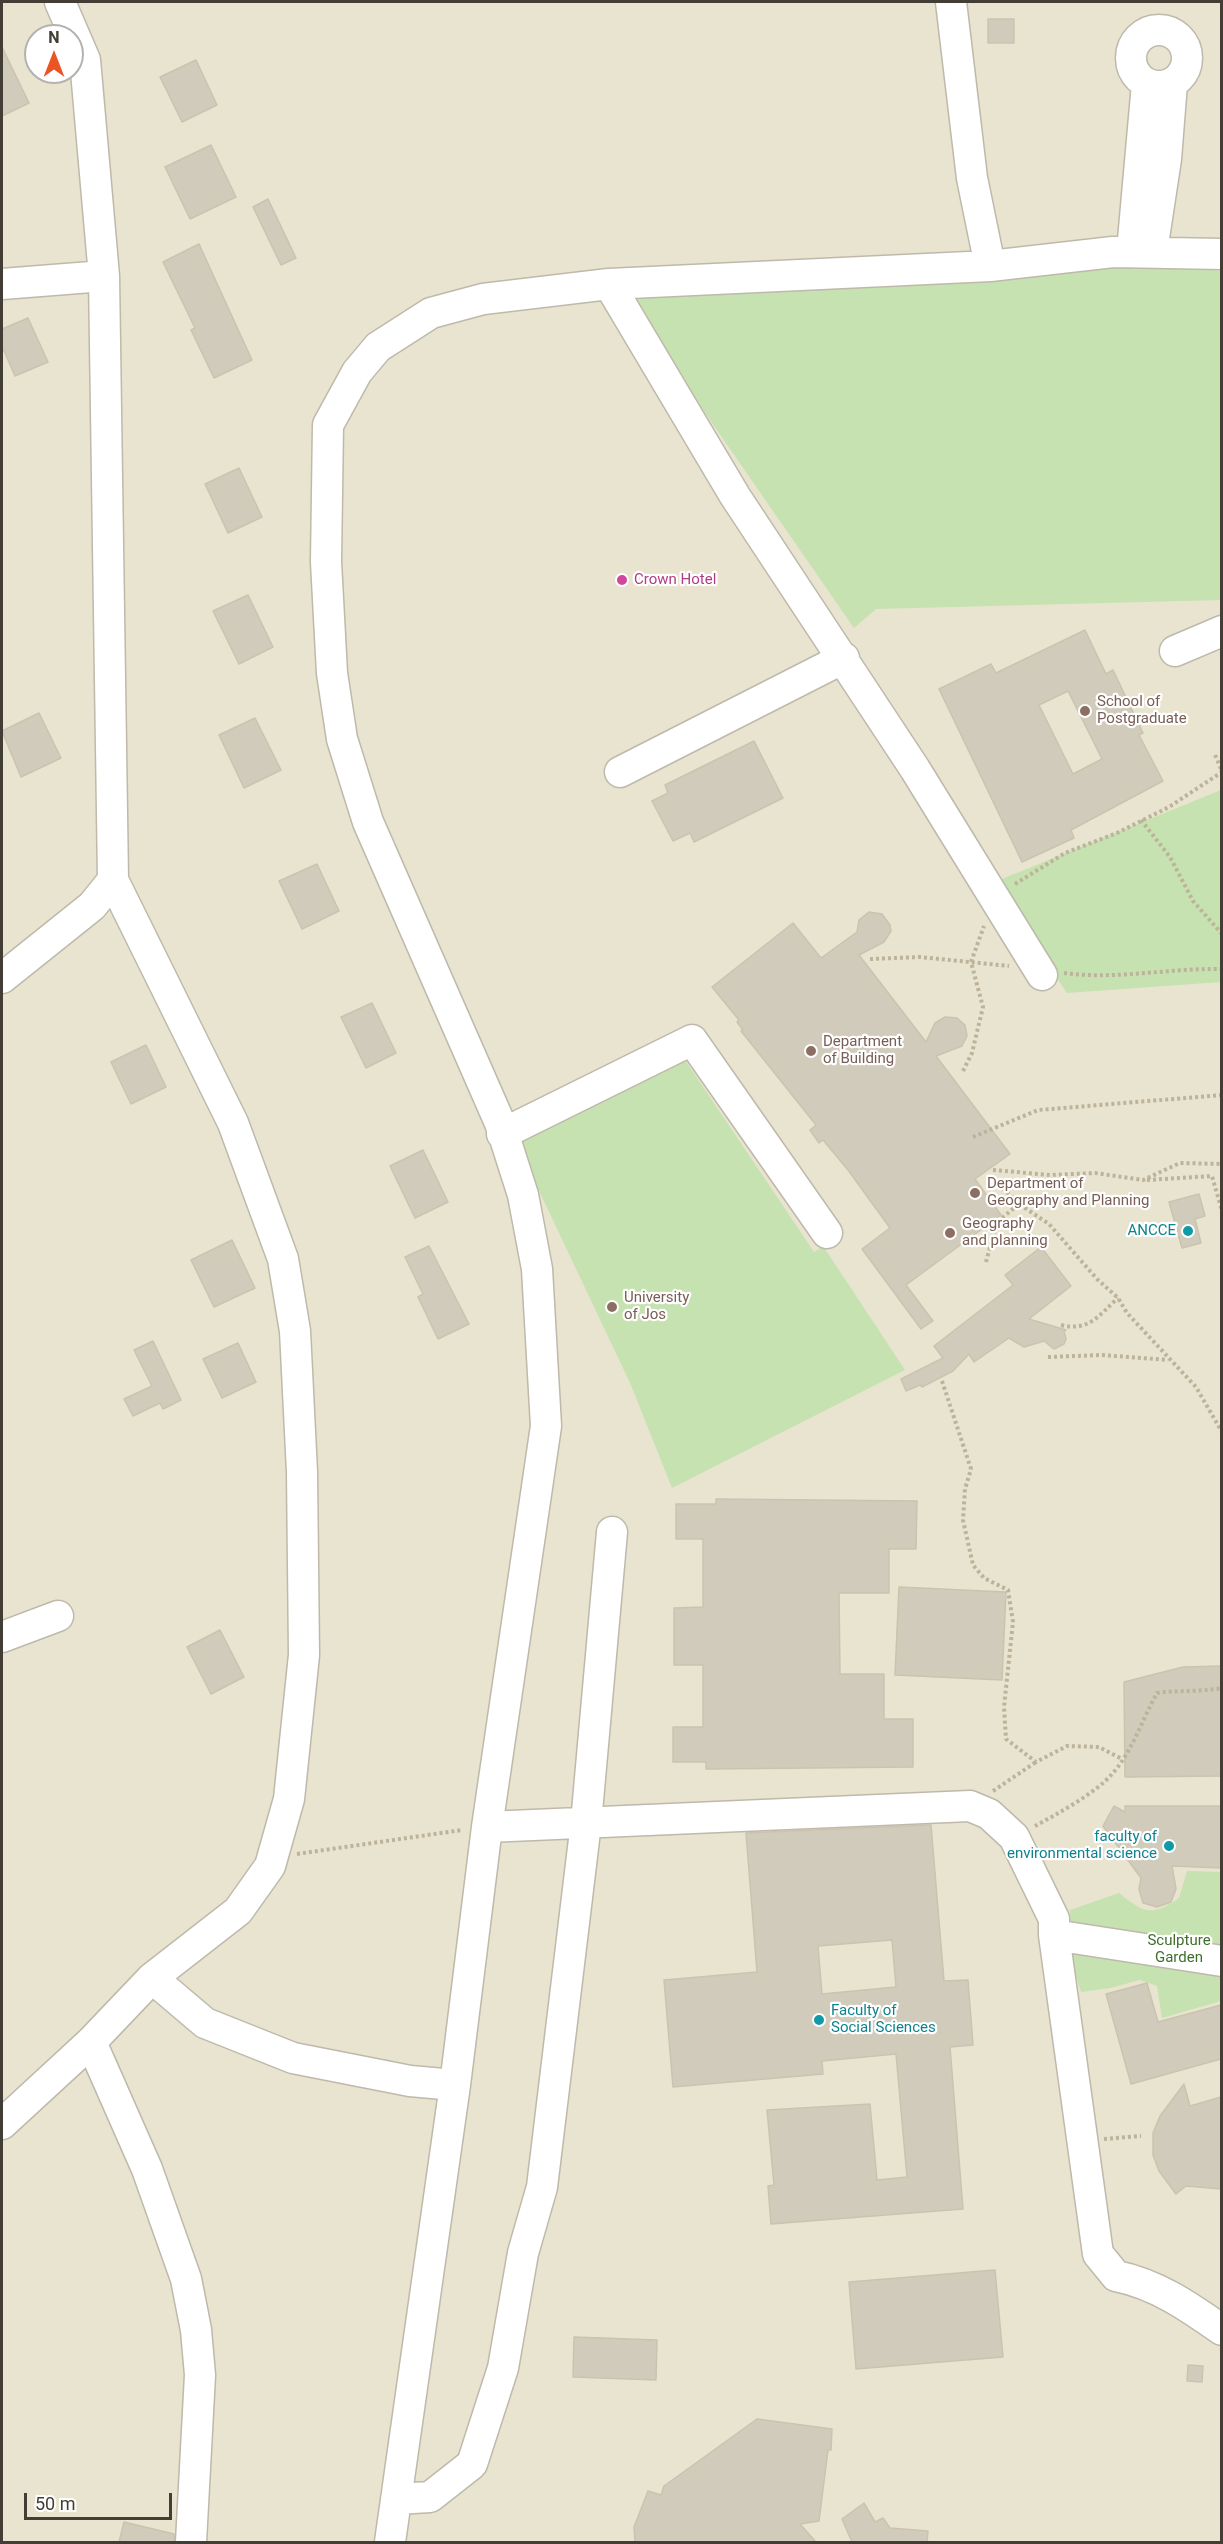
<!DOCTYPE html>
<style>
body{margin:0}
#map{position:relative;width:1223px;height:2544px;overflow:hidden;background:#f1eee4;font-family:Roboto,sans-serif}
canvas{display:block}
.frame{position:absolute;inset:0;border:3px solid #423e35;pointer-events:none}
.north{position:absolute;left:24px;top:24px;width:60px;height:60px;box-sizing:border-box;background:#fff;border:2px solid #b3b2ae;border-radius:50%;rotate:0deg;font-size:16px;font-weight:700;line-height:24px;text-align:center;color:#423e35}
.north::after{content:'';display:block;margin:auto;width:21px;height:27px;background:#e95523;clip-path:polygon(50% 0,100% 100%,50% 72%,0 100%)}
.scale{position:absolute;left:24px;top:2493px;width:148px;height:27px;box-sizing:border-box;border:3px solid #423e35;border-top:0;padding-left:8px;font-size:18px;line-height:21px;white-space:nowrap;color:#423e35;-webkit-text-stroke:4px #fff;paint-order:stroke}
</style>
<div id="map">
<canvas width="1223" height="2544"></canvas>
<div class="frame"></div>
<div class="north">N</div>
<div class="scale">50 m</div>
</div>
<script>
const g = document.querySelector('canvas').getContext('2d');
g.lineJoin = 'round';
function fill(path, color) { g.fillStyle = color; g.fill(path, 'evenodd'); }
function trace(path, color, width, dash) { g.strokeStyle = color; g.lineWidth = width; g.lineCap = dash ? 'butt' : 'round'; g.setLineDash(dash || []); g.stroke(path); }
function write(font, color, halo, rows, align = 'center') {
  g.font = font + ' Roboto,sans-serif'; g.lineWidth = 4.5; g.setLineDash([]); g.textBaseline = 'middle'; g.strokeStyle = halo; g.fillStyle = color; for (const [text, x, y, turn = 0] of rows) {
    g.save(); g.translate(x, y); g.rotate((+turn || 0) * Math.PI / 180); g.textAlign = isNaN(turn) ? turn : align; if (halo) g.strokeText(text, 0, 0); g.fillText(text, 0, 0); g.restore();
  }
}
fill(new Path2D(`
 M2,2H1221V2542H2ZM36,36H72V72H36Z`), '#e9e4cf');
fill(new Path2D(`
 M1128,264L1221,271V600L876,609L854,628L622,293Z
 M1221,790V982L1067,993L992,883Z
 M685,1060L814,1252L823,1246L905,1370L672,1488L631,1385L515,1140Z
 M1187,1871L1221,1872V2001L1162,2018L1157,1986L1140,1980L1110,1988L1081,1992L1072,1964L1070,1910L1119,1893C1144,1913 1152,1917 1179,1898Z`), '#c6e2b0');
const building = new Path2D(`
 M988,19H1014V43H988Z
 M2,47L29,103L2,116Z
 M196,60L217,105L182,122L160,77Z
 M211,145L236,197L190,219L165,167Z
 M268,199L296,258L281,265L253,207Z
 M199,244L252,360L214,378L191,330L195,328L163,262Z
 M28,318L48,362L15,376L2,346V329Z
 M239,468L262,517L228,533L205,484Z
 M248,595L273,647L239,664L213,611Z
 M1085,630L1106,674L1113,670L1143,733L1139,735L1163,781L1071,830L1074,838L1022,862L939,689L991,664L996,673ZM1068,691L1102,759L1073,774L1039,705Z
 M39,713L61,758L21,777L2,731Z
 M255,718L281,770L244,788L219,735Z
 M754,741L783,798L694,842L690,833L673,841L652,801L668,793L665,785Z
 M317,864L339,911L302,929L279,881Z
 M869,912L882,914L890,925L891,931L884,942L859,955L926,1042L935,1023L945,1017L957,1018L965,1025L967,1036L962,1046L936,1056L1010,1154L975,1179L1001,1215L906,1285L933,1321L921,1329L862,1249L890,1228L848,1170L823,1140L819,1143L810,1130L816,1125L741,1031L743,1030L737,1022L739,1020L712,987L793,923L821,958L857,932L859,920Z
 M372,1003L396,1053L366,1068L341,1017Z
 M146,1045L166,1087L131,1104L111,1062Z
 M423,1150L448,1202L415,1218L390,1166Z
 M1199,1194L1205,1216L1195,1219L1201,1243L1182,1248L1169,1202Z
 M232,1240L255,1288L214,1307L191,1260Z
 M429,1246L469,1324L438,1339L418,1297L423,1294L405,1257Z
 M1041,1247L1071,1286L1029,1319L1066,1330L1064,1331L1066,1339L1064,1344L1054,1349L1044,1341L1024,1347L1009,1338L974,1362L969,1354L953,1371L922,1387L920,1385L906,1391L901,1379L943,1358L934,1346L1013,1285L1005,1275Z
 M153,1341L181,1400L163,1409L160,1403L133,1416L124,1399L152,1386L134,1350Z
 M238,1343L256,1382L222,1398L203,1359Z
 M716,1499L917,1501L916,1549H889V1593H839L840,1674H884V1719H913V1767L706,1769V1762H673V1727H703V1665H674V1608L703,1607V1539H676V1504H716Z
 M899,1587L1006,1592L1002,1680L895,1675Z
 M220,1630L244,1677L211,1694L187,1647Z
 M1221,1666V1776L1125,1777L1124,1682L1183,1667Z
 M1114,1806L1125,1812V1806H1221V1868L1172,1866L1176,1889L1171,1902L1157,1907L1143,1903L1139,1889L1141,1878L1103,1826Z
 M931,1825L944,1981L968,1980L973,2045L950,2047L963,2209L771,2224L768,2186L774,2185L767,2110L870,2104L877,2180L907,2177L896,2054L822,2061L823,2074L673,2087L664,1980L757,1972L746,1833ZM892,1940L896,1987L822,1994L818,1946Z
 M1147,1983L1158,2022L1221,2005V2059L1131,2084L1106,1994Z
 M1184,2084L1190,2106L1221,2097V2189L1186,2186L1176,2194L1159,2171L1153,2155V2133L1160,2116Z
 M995,2270L1003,2357L856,2369L849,2282Z
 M574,2337L657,2340L656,2380L573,2377Z
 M1188,2365L1203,2366L1202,2382L1187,2381Z
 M757,2419L832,2429L831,2450H828L819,2521L800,2524L816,2542H635L634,2527L648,2491L661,2495L664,2486Z
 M864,2503L875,2522L883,2518L890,2528L928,2531L927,2542H852L842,2519Z
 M124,2522L174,2534V2542H119Z`);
fill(building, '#d1cbbb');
trace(building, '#cbc3ae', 1.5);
const minor = new Path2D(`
 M951,2L972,178L990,266
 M1131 58a28 28 0 1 1 56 0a28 28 0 1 1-56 0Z
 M1132,251L1147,84
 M1152,251L1166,159L1172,83
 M2,284L104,276
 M609,284L735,496L915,769L1042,975
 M1175,651L1222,631
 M620,772L844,658
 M2,978L92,906L113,880
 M502,1134L692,1040L827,1233
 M2,1637L58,1616
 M487,1827L970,1806L989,1814L1014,1837L1054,1919V1935L1222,1961
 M1054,1935L1098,2254L1116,2276C1156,2284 1188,2306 1222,2330
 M152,1978L205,2023L293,2058L410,2081L455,2085
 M91,2042L147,2169L186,2279L196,2330L200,2375L191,2542
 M2,2124L91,2042L152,1978L238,1911L270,1866L289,1799L304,1655L302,1472L295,1331L283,1259L233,1123L113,880L104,276L85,60L60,2
 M396,2499L430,2497L472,2464L503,2368L523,2253L542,2187L586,1823L612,1532
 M390,2542L455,2085L487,1827L546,1426L537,1269L523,1195L500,1123L368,822L342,739L332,673L326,562L328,425L357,372L378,347L431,313L483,299L609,284L990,266L1113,252L1222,254`);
trace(minor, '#beb9ab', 33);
trace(new Path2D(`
 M1215,755L1222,771
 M1141,820L1170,857L1193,901L1222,934
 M1015,884L1065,853L1117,833L1169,807L1222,772
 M870,959L920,957L1009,966
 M1064,973C1116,980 1169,968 1222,969
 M963,1071L972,1053L983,1007L971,962L984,926
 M973,1137L1038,1110L1222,1095
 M993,1170L1050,1175L1095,1173L1143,1180L1180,1163L1222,1164
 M994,1179L1019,1204L1049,1224L1097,1279L1118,1298L1127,1313L1196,1387L1222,1432
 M1147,1180L1212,1176L1222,1211
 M986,1262L997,1222L1019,1204
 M1061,1325C1089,1332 1099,1315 1118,1298
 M1048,1357L1102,1355L1168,1360
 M942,1381L971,1469L965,1489L963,1520L973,1565L984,1578L1008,1590L1013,1622L1004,1707L1006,1739L1036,1762L1067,1746L1099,1747L1122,1759
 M993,1791L1036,1762
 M1035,1826C1057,1814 1096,1793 1112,1774C1132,1752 1142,1720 1157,1693C1179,1690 1200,1692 1222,1688
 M297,1854L462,1830
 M1104,2139L1141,2136`), '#bcb39a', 4, [3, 3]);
trace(minor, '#fff', 30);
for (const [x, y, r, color] of [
 [622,580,6,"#d1479c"],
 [1085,711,6,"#8d6e63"],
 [811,1051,6,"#8d6e63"],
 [975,1193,6,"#8d6e63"],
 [1188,1231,6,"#0f9aa8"],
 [950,1233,6,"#8d6e63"],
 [612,1307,6,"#8d6e63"],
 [1169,1846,6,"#0f9aa8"],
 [819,2020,6,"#0f9aa8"]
]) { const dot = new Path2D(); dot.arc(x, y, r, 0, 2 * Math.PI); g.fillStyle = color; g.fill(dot); trace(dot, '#fff', 2); }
write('15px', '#b23c85', '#fff', [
 ["Crown Hotel",634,580]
], 'left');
write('15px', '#785e54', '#fff', [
 ["School of",1097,702],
 ["Postgraduate",1097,719],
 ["Department",823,1042],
 ["of Building",823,1059],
 ["Department of",987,1184],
 ["Geography and Planning",987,1201],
 ["Geography",962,1224],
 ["and planning",962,1241],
 ["University",624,1298],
 ["of Jos",624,1315]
], 'left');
write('15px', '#0d838f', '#fff', [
 ["ANCCE",1176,1231],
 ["faculty of",1157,1837],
 ["environmental science",1157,1854],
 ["Faculty of",831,2011,"left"],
 ["Social Sciences",831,2028,"left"]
], 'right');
write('15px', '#3f6f2d', '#fff', [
 ["Sculpture",1179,1941],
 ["Garden",1179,1958]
]);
</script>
